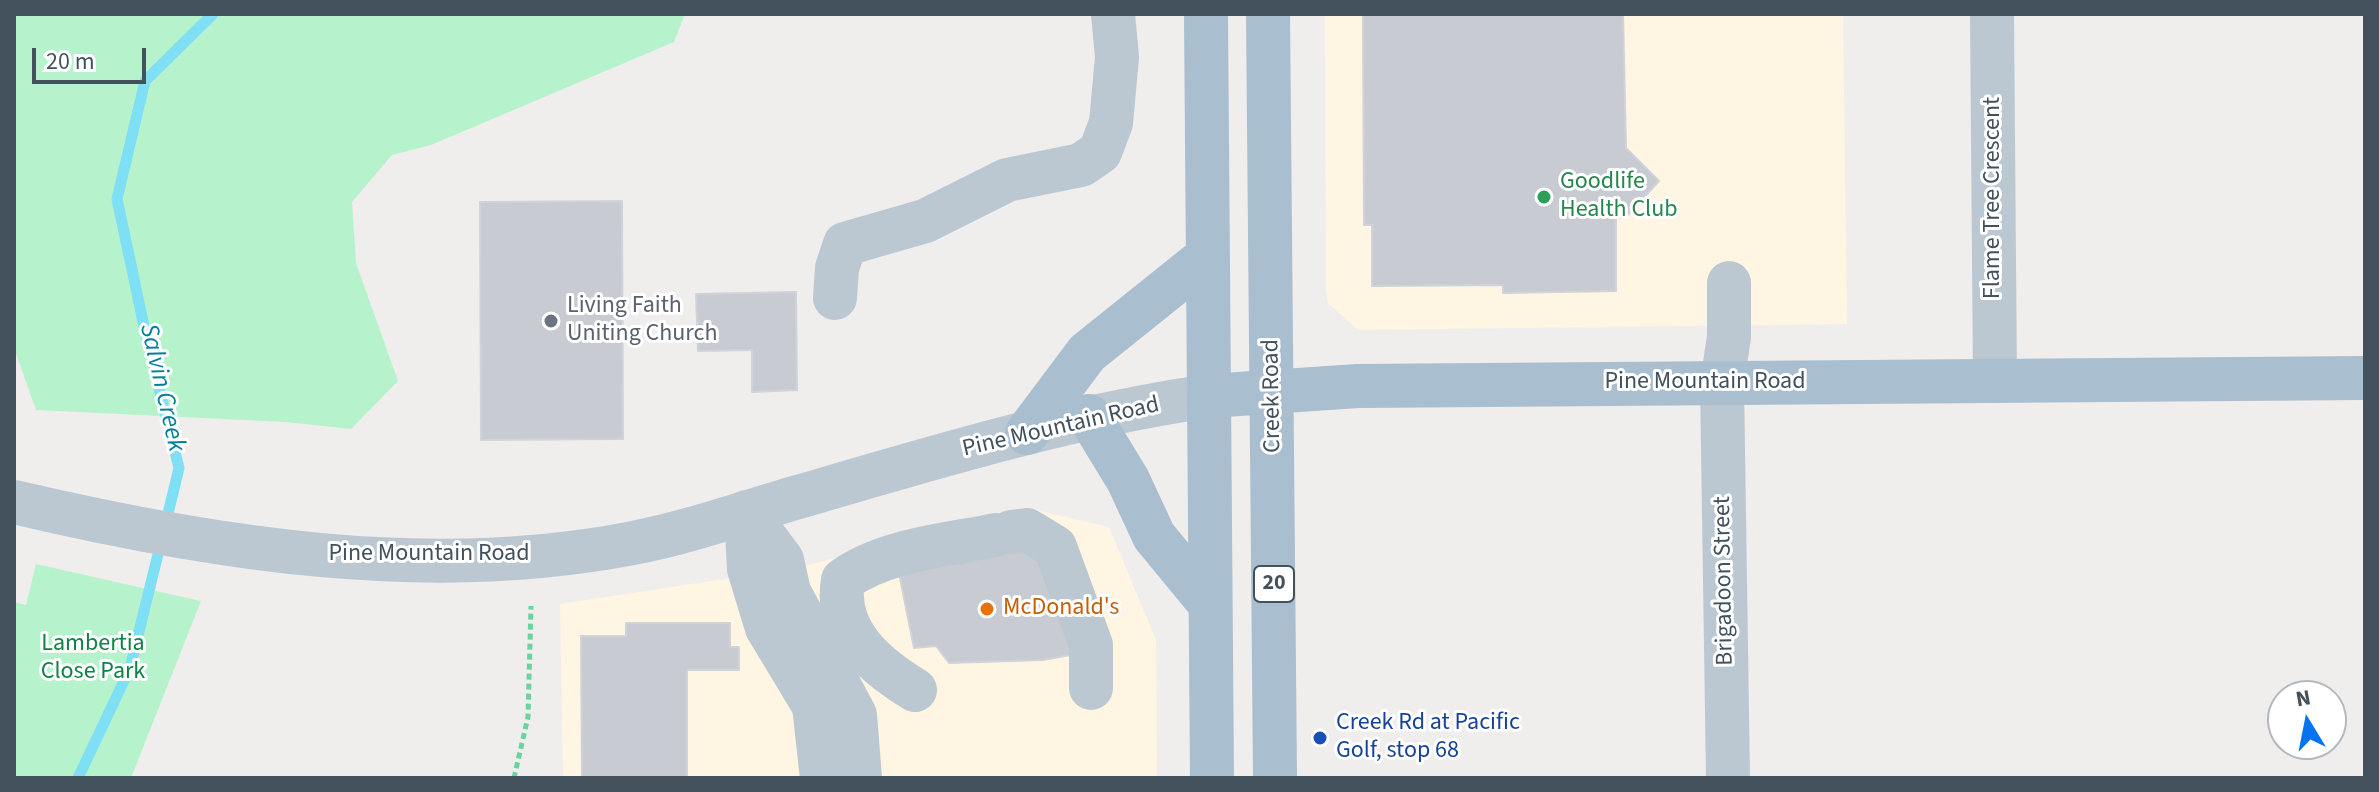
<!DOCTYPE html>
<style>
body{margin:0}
#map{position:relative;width:2379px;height:792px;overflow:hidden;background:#f0eded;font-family:"Source Sans 3",sans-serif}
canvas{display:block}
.frame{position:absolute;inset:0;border:16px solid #43515c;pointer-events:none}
.north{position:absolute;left:2267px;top:680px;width:80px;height:80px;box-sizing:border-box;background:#fff;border:2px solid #b4b9be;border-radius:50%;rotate:350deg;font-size:22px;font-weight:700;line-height:32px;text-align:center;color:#43515c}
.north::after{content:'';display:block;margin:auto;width:28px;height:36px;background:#0673f0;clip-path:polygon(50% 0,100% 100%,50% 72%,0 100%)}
.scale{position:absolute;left:32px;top:48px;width:114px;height:36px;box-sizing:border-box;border:4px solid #43515c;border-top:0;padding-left:10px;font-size:24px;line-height:28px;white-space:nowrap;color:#43515c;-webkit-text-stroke:6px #fff;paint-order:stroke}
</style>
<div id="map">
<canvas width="2379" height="792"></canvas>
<div class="frame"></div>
<div class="north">N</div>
<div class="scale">20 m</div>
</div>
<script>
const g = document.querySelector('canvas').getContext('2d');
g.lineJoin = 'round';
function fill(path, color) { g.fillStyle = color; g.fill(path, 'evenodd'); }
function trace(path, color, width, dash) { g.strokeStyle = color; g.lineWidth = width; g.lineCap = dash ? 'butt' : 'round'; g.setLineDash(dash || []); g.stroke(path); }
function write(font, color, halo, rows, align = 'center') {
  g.font = font + ' "Source Sans 3",sans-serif'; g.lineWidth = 6; g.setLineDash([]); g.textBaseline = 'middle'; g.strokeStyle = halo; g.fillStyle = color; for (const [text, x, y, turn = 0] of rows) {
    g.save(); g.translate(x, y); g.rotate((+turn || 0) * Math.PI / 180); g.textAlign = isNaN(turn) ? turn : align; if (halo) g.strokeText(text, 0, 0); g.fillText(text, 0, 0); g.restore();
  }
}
fill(new Path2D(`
 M1325,14H1843L1847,324L1358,330L1328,303L1326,292Z
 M1027,508L1109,527L1156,640L1157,778H563L560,604L797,568Z`), '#fef5e3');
fill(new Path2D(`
 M14,14H685L674,42L431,145L392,155L352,202L356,263L398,381L351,429L285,422L36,410L14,348Z
 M36,564L201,601L131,778H14V602L26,605Z`), '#b6f3cc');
trace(new Path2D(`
 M165,526L179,468L148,345L117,199L145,81L213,14
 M78,778L130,668L161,542`), '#7edff5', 11);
const building = new Path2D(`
 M1363,14H1623L1626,148L1659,181L1625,218H1616V291L1503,293V285L1372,286V225H1364Z
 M622,201L623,439L481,440L480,202Z
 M796,292L797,390L752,392V350L698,351L696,294Z
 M1033,541L1081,653L1043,660L949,663L936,646L914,648L899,573Z
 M626,623H730V647H739V670H687V778H582L581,636H626Z`);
fill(building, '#c8ccd2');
trace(building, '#d0d3d9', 2);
trace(new Path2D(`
 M514,778L528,717L531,606`), '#6ad49d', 5, [6, 4]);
trace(new Path2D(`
 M1992,14L1995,381
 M835,298L837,268L845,244L925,221L1007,180L1081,165L1100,152L1111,123L1117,57L1113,14
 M14,502C214,549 429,583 633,543C691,532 748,511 805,495C938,456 1071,416 1209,396
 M746,512L782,560L789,592L855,715L860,778
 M746,512L749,569L767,628L814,706L822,778
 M1011,532L1027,530L1055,547L1091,645V688
 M915,690C874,665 834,631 843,580C884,550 947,545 996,535
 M1728,778L1722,383L1729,337V283`), '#bcc8d1', 44);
trace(new Path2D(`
 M1206,14L1212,778
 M1268,14L1275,778
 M1209,396L1358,386L2365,378
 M1089,416L1128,480L1154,536L1210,604
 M1027,433L1087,353L1208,256`), '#a9becf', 44);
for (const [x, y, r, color] of [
 [1544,197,8,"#2e9e5b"],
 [551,321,8,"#6b7280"],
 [987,609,8,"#e8710a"],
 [1320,738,8,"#1a4fb4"]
]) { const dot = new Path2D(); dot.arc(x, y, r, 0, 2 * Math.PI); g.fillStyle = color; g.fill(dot); trace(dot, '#fff', 3); }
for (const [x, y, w] of [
 [1274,584,40]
]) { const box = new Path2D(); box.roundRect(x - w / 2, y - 18, w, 36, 6); g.fillStyle = '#fff'; g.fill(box); trace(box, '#43515c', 2); }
write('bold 22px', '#43515c', null, [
 ["20",1274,584]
]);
write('24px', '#27864d', '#fff', [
 ["Goodlife",1560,183],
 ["Health Club",1560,211]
], 'left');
write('24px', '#43515c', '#fff', [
 ["Flame Tree Crescent",1994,198,-90],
 ["Pine Mountain Road",1705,383],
 ["Creek Road",1273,396,-91],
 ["Pine Mountain Road",1061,428,-13],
 ["Pine Mountain Road",429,555],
 ["Brigadoon Street",1725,581,-91]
]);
write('24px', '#5b616d', '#fff', [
 ["Living Faith",567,307],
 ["Uniting Church",567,335]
], 'left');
write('24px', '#c56008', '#fff', [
 ["McDonald's",1003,609]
], 'left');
write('24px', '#0d8445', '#fff', [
 ["Lambertia",93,645],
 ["Close Park",93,673]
]);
write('24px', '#164399', '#fff', [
 ["Creek Rd at Pacific",1336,724],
 ["Golf, stop 68",1336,752]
], 'left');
write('italic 26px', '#037f9b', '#fff', [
 ["Salvin Creek",161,388,77]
]);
</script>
